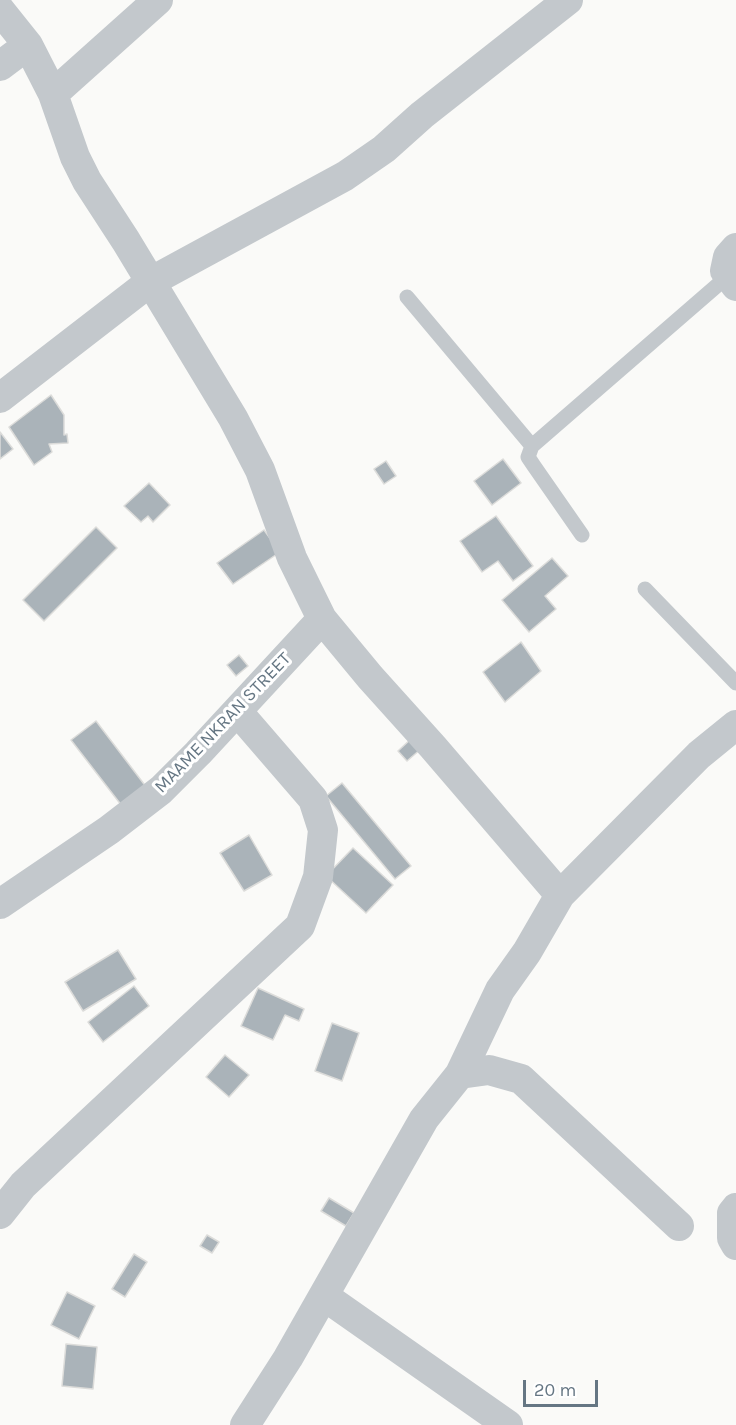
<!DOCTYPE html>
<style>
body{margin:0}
#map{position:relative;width:736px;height:1425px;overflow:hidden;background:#fafaf8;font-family:Karla,sans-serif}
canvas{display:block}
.scale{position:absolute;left:523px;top:1380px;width:75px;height:27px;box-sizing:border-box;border:3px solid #657683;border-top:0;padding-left:8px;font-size:18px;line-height:21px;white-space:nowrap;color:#657683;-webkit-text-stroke:4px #fff;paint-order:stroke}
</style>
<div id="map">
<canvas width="736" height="1425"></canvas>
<div class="scale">20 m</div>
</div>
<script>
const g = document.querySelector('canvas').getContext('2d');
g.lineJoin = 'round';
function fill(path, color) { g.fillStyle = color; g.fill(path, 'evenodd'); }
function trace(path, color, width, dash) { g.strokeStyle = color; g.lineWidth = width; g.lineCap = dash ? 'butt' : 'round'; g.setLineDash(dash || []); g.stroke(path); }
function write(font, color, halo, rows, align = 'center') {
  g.font = font + ' Karla,sans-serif'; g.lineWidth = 6; g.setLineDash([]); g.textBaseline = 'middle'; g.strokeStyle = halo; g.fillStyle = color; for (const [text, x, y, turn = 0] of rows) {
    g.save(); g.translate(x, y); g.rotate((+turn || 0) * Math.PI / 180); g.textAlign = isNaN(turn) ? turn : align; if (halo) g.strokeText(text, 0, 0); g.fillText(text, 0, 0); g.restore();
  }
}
const building = new Path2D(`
 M51,395L64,415V435L67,434L68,443L49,444L52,452L34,465L9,427Z
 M0,432L13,449L0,459Z
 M503,459L521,483L492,505L474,481Z
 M386,461L396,476L384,484L374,469Z
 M149,483L170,505L153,522L148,516L141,522L124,506Z
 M496,516L533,566L513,581L498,561L482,572L460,541Z
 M96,527L117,548L44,621L23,600Z
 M264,530L280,552L233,584L217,563Z
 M552,558L568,576L545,596L556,609L529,632L502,600Z
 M521,642L541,671L505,702L483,672Z
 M239,655L248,666L236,676L227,665Z
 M96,721L147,788L122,806L71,740Z
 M413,737L422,748L407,761L398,751Z
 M342,783L411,866L395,879L326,796Z
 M249,835L272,875L244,891L220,853Z
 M353,848L393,885L366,913L326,876Z
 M118,950L136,979L83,1011L65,982Z
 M134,986L149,1006L103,1042L88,1022Z
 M258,988L304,1009L299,1021L285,1015L273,1040L241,1026Z
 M332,1023L359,1033L342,1081L315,1071Z
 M225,1055L249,1075L229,1097L206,1077Z
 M329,1198L354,1213L346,1226L321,1211Z
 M207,1235L219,1242L212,1253L200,1246Z
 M134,1254L147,1262L125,1297L112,1289Z
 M67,1292L95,1306L79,1339L51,1325Z
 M66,1344L97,1347L93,1389L62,1386Z`);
fill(building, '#aab3b9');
trace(building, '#dcdcda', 1.5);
trace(new Path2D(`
 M407,297L532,446
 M582,535L534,466L528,457L532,446L728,276
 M645,589L736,683`), '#c3c8cc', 15);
trace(new Path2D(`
 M0,10L28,45L53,94L75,157L87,181L126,241L233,418L260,470L292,558L322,619L370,677L433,747L560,895
 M0,66L28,45
 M53,94L158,0
 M736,248L728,257L725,271L736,286
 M0,398L150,282L345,176L384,149L422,115L568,0
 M0,904L109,830L161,790L198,753L322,619
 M460,1074L489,1070L521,1079L679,1226
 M736,1208L732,1213V1238L736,1245
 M0,1214L23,1185L300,926L318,877L323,830L313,799L237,711
 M324,1296L508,1425
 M245,1425L288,1358L424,1119L460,1074L500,990L527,952L560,895L699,755L736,725`), '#c3c8cc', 30);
write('18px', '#657683', '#fff', [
 ["MAAME NKRAN STREET",223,723,-46]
]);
</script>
